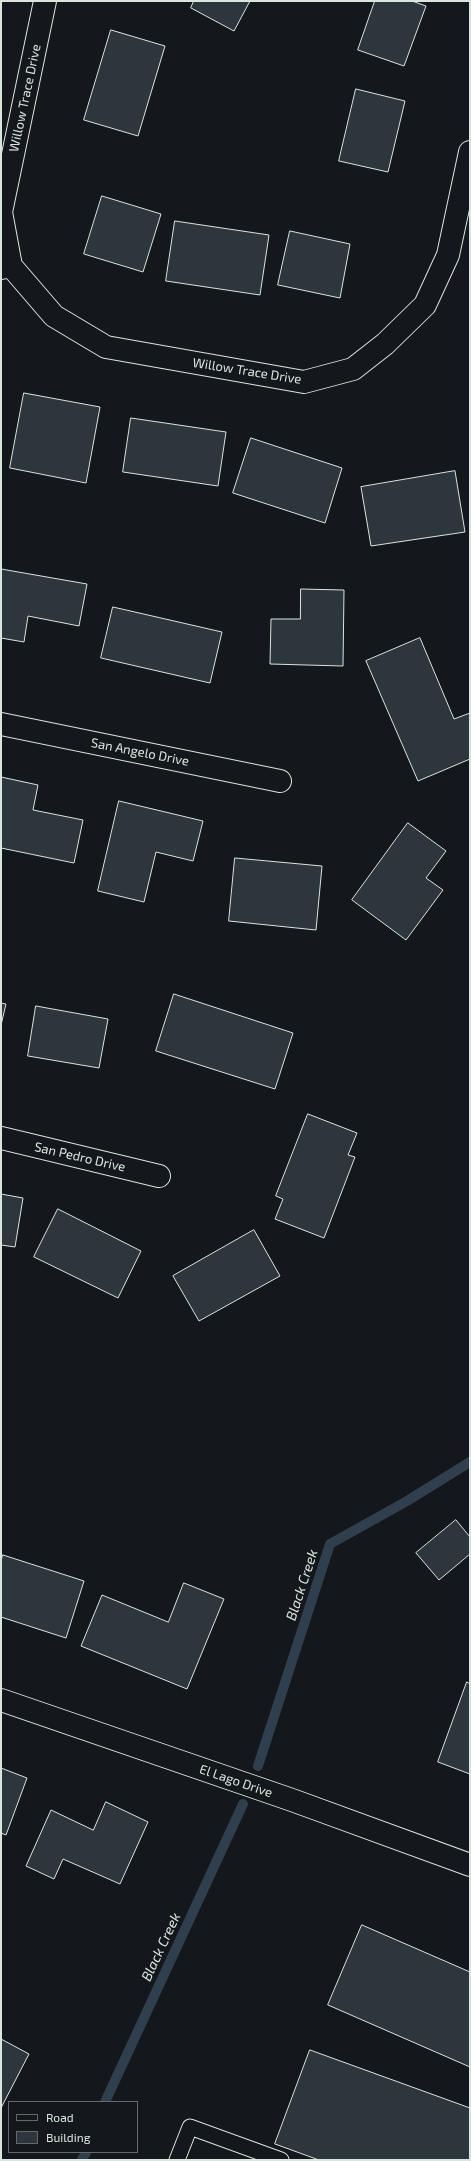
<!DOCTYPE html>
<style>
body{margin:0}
#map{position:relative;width:471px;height:2161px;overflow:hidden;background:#14181c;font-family:"Exo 2",sans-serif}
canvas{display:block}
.frame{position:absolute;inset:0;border:2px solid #d8e6dc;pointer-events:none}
.legend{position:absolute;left:8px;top:2101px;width:130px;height:52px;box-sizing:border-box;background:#14181c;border:1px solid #626a69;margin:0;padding:5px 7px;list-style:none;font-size:12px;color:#d8e6dc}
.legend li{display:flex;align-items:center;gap:8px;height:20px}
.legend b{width:20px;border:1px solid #626a69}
</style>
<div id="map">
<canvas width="471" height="2161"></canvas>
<div class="frame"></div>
<ul class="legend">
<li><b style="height:5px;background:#14181c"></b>Road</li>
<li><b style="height:11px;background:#2c363c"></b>Building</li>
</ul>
</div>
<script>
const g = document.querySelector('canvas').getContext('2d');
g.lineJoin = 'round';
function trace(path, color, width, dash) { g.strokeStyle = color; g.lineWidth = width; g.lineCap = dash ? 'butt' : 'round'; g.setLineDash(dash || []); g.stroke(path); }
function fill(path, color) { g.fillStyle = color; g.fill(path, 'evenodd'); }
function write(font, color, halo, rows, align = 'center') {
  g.font = font + ' "Exo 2",sans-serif'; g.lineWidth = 3; g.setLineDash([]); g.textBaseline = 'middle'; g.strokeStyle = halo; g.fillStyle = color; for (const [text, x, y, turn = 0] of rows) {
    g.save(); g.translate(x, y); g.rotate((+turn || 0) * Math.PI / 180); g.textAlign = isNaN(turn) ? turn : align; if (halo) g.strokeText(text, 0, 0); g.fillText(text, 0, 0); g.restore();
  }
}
trace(new Path2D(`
 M258,1766L330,1544L407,1501L470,1462
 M105,2102L243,1804
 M82,2160L86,2152`), '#2f3f4d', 10);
const building = new Path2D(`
 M194,1H250L234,31L191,8Z
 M375,1H412L426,6L404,66L358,50Z
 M111,30L165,46L138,136L84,120Z
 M356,89L405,101L388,172L339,161Z
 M102,196L161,214L143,272L84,254Z
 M175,221L269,235L260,295L166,281Z
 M290,231L350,244L340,298L278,285Z
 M24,393L100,407L86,483L10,468Z
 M131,418L226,432L218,486L123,472Z
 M251,438L342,468L325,523L233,493Z
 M455,471L465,532L371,546L361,487Z
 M1,569L87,584L79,626L28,616L24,642L1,638Z
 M301,589L344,590L343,666L270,664L271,619H300Z
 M113,607L222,632L210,683L101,658Z
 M420,638L454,719L470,713V759L418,781L366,661Z
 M1,777L38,785L33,810L83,820L74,863L1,848Z
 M119,801L203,821L193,861L156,852L144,902L98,891Z
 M408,823L446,851L426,878L443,890L406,940L352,900Z
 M235,858L322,866L316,930L229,921Z
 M174,994L293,1033L275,1089L156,1051Z
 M1,1003L6,1004L1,1025Z
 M36,1006L108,1019L99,1068L28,1056Z
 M308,1114L357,1133L348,1155L355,1157L324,1238L275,1219L283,1199L276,1196Z
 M1,1194L23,1198L15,1247L1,1245Z
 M58,1209L141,1251L118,1298L34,1257Z
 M254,1230L280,1276L199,1321L173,1276Z
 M456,1520L470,1537V1554L439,1580L416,1553Z
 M3,1555L84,1581L66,1638L1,1617V1561Z
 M184,1583L224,1599L187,1689L81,1646L102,1595L168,1622Z
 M467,1682L470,1684V1774L438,1762Z
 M1,1768L27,1778L6,1835L1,1833Z
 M106,1802L148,1822L120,1884L63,1859L54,1879L26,1866L51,1810L93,1830Z
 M362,1925L470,1972V2067L328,2005Z
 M1,2039L29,2054L1,2108Z
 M310,2050L470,2108V2160H319L275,2144Z`);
fill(building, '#2c363c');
trace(building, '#d8e6dc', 1);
const lane = new Path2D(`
 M177,2160L190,2127L281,2160`);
const street = new Path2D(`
 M11,266L1,212L45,1
 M1,268L11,266L54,316L106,347L304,382L353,369L385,344L425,305L448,255L470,152
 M1,724L280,781
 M1,1138L159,1176
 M1,1700L292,1800L470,1865`);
trace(lane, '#d8e6dc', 17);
trace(street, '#d8e6dc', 24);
trace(lane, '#14181c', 15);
trace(street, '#14181c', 22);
write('13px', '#d8e6dc', '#14181c', [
 ["Willow Trace Drive",25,98,-78],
 ["Willow Trace Drive",247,371,9],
 ["San Angelo Drive",140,752,11],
 ["San Pedro Drive",80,1157,13],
 ["El Lago Drive",236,1781,19]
]);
write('italic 14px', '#d8e6dc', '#14181c', [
 ["Black Creek",302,1585,-72],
 ["Black Creek",161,1947,-65]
]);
</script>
